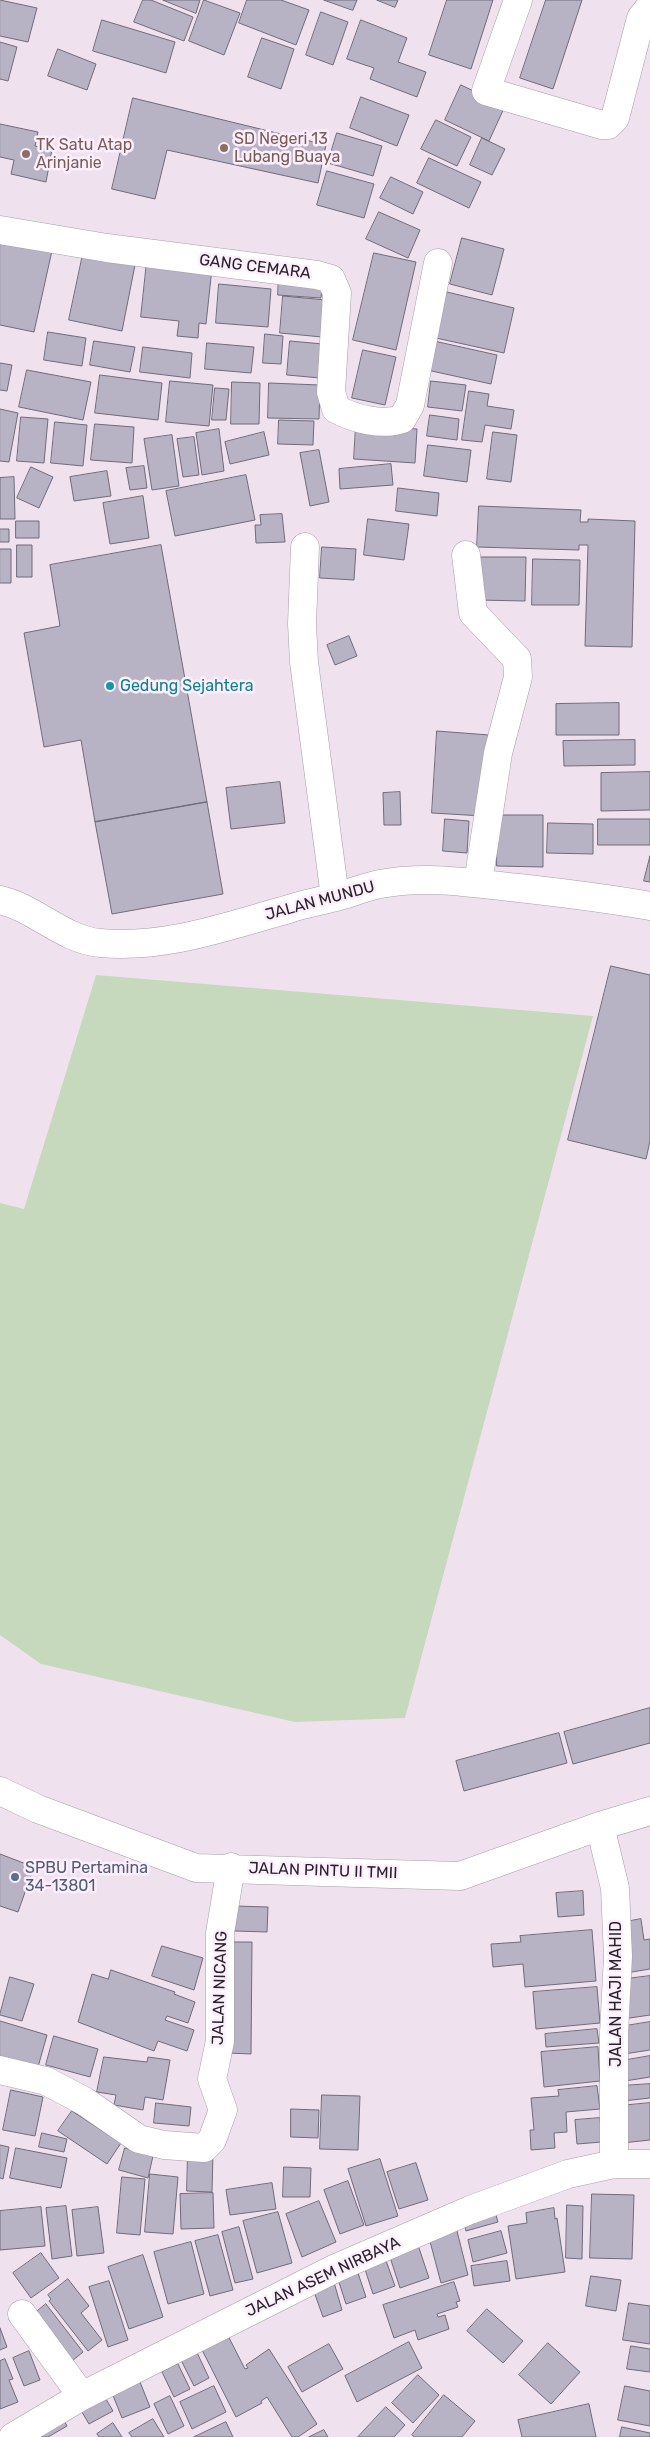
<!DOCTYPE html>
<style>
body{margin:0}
canvas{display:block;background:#f0e1ef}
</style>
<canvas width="650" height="2437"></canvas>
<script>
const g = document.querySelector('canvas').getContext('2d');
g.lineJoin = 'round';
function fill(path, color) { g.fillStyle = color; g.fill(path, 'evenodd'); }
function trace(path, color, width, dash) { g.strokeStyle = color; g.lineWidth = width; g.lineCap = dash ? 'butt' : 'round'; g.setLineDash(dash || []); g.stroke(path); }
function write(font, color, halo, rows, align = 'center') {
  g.font = font + ' Rubik,sans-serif'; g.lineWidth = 5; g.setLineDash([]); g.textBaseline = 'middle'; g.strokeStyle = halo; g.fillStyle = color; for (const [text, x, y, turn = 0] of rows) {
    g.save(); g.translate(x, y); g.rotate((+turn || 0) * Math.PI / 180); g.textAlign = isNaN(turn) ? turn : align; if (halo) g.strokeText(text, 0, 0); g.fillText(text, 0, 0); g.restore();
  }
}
fill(new Path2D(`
 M96,975L593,1016L405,1718L295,1722L41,1664L0,1635V1203L24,1209Z`), '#c7d9bd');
const building = new Path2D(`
 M0,0L37,8L28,42L0,36Z
 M143,0H151L193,17L184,41L134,22Z
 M163,0H200L196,13Z
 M204,0L240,13L224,55L189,41Z
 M247,0H281L309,10L296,45L239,23Z
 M324,0H357L353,10Z
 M377,0H398L395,7Z
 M447,0H493L471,69L429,55Z
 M546,0H582L553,89L520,78Z
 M321,12L348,22L333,65L306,55Z
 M102,20L175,42L166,73L93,51Z
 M361,20L407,38L398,62L426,72L417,97L370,79L374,68L347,59Z
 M262,38L294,49L281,89L248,77Z
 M0,42L17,47L8,81L0,79Z
 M58,49L96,64L87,90L48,76Z
 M461,85L505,106L489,141L445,120Z
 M361,97L409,115L397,146L350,128Z
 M133,98L326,145L318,183L167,150L155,199L112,189Z
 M436,120L471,137L457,166L421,149Z
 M0,124L38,132L35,146L52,150L46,182L11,174L14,160L0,157Z
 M337,133L382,146L373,176L328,163Z
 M482,138L505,149L492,175L470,165Z
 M429,158L481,182L469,208L417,183Z
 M327,171L374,184L364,218L317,205Z
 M391,177L423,192L413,214L380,198Z
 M379,212L420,230L408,258L366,239Z
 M0,234L53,246L34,332L0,325Z
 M462,238L504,249L492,295L450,284Z
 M374,253L416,262L396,350L353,340Z
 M83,254L135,265L122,331L69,320Z
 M147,261L212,268L206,324L199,323L198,338L177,336L179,321L141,317Z
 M279,274L323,277L321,298L278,295Z
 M219,284L271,289L268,327L216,323Z
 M447,292L514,308L504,353L436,338Z
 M283,296L326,300L322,337L280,333Z
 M48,332L86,338L82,366L44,360Z
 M265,334L283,336L281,364L263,363Z
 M94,341L135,347L130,372L90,365Z
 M290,341L323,344L320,378L287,375Z
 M434,341L497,355L491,384L427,370Z
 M207,343L254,347L251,373L205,369Z
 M143,347L192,353L190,378L140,372Z
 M363,350L396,357L385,405L352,398Z
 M0,363L12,365L7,391L0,390Z
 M27,370L91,382L83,420L19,407Z
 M100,375L162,383L158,420L95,413Z
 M170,381L213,385L209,426L166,422Z
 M431,381L466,385L462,411L428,407Z
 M232,382L260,383L259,424H231Z
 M269,383L320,385L319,419L268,418Z
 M215,388L229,389L226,420H212Z
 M469,391L489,394L487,406L514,410L511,429L485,425L482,442L462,440Z
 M0,409L18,413L9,462L0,461Z
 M430,415L459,419L457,440L427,436Z
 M21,417L48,419L44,463L17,461Z
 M279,420L314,421L313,445L278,444Z
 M55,422L87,425L83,466L51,463Z
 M95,424L134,427L132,463L91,460Z
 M356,425L417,429L415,463L354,459Z
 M219,429L224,471L202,475L196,433Z
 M264,432L269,455L230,464L225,442Z
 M493,432L517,435L511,482L487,479Z
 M172,435L179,486L152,490L144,439Z
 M194,437L199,475L183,477L177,439Z
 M428,445L471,450L467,482L424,476Z
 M319,450L329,502L310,506L300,453Z
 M391,464L393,485L340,489L339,469Z
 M144,466L147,488L130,490L126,468Z
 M31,467L53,477L39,508L17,498Z
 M107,471L111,496L74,501L70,477Z
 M246,475L255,520L175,536L166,491Z
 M14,477L15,519H0V478Z
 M398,488L439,493L437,516L396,511Z
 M143,496L149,538L110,544L103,503Z
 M479,506L581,510L580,522H588V519L635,521L632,647L585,646L588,545H579V550L477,547Z
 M282,514L285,542L256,543L255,525H261L260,515Z
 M368,519L409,524L404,560L364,555Z
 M16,521H39V538H16Z
 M0,529H9V542H0Z
 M17,545H32V577H17Z
 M161,545L207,802L95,822L81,740L44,747L24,633L60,626L50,565Z
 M322,547L356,549L354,580L320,578Z
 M0,549H11V583H0Z
 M478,557H526L525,601L477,600Z
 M533,559L580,560L579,605H532Z
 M349,636L357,656L335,665L327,645Z
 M619,703V735H556V704Z
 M437,731L489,735L483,816L432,813Z
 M635,740V765L564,766L563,741Z
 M650,772V810L601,811V773Z
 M280,782L285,823L231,829L226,788Z
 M400,792L401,825H384L383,793Z
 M207,802L223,894L112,914L95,822Z
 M497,815H543V867L497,866Z
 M445,819L469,821L467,853L443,851Z
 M598,819H650V845H598Z
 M548,823L593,824V854L547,853Z
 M650,856V882L644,881Z
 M611,966L650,975V1141L646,1159L568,1140Z
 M650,1708V1743L573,1764L564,1732Z
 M559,1733L567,1763L464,1791L456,1761Z
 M0,1854L34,1867L18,1912L0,1906Z
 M583,1891L584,1915L558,1917L556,1893Z
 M235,1906L268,1907L267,1932L235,1931Z
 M641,1919L644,1940L650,1939V1969L626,1973L620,1923Z
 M592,1930L596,1981L525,1987L523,1964L493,1967L491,1944L521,1942L520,1936Z
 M229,1942H252L251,2054L228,2053Z
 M162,1946L203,1958L194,1990L152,1976Z
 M111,1970L175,1992L174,1994L195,2002L188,2023L167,2016L165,2020L194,2030L187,2051L158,2041L154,2051L78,2022L92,1974L108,1979Z
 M650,1976V2015L623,2019L618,1980Z
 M10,1977L34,1984L22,2021L0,2015Z
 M597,1987L600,2023L536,2029L533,1992Z
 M0,2021L47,2035L38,2067L0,2057Z
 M650,2022V2050L624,2054L619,2027Z
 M597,2029L599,2043L546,2047L545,2034Z
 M54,2036L98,2049L90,2077L46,2065Z
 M598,2047L600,2081L544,2087L541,2052Z
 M650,2056V2077L625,2081L621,2061Z
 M104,2057L147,2062L148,2057L170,2060L163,2100L145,2097L143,2110L114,2105L116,2095L97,2092Z
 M650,2084V2098L623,2101L621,2086Z
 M597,2086L600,2109L566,2112L567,2132L554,2133L555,2148L531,2150L530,2130H534L531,2098L559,2096L558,2090Z
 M11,2090L43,2097L35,2136L3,2130Z
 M322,2095L360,2096L358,2150L320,2149Z
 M156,2103L191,2107L189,2126L154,2123Z
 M650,2103V2140L622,2143L619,2106Z
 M291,2109L319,2110L318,2138L291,2137Z
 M72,2111L121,2143L107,2164L58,2131Z
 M600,2118L602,2142L577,2144L575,2120Z
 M42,2133L67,2139L64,2152L39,2147Z
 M0,2145L9,2147L3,2179L0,2178Z
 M16,2148L67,2158L61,2188L10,2178Z
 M125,2148L153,2156L148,2178L119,2170Z
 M188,2153H213L212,2192L187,2191Z
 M380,2159L398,2216L366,2226L348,2169Z
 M416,2163L428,2200L399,2209L387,2172Z
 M284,2167L311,2168L310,2197H283Z
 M150,2174L178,2177L173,2234L145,2232Z
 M122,2177L145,2179L140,2235L117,2233Z
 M348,2181L364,2225L340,2234L324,2190Z
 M272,2183L276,2209L230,2215L226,2190Z
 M213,2193L214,2228L181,2229L180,2194Z
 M592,2194L634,2195L632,2259L590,2258Z
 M319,2201L336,2242L302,2257L286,2214Z
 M567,2205L583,2206L582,2259L566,2258Z
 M66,2206L72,2256L52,2259L46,2208Z
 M41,2207L45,2246L0,2250V2211Z
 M98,2207L104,2253L77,2256L72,2210Z
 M494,2208L498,2222L466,2231L462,2216Z
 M554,2208L555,2219L557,2218L565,2272L516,2279L508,2226L527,2223L526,2213Z
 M278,2212L292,2263L257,2273L243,2221Z
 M455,2223L468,2275L441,2283L427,2230Z
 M239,2227L253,2279L235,2283L222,2232Z
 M501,2231L507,2253L473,2262L468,2240Z
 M218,2235L233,2290L210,2296L195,2241Z
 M416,2239L429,2278L400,2288L387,2248Z
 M191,2242L204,2294L168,2304L154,2252Z
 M41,2253L59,2278L31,2298L13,2273Z
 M143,2255L163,2317L129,2329L108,2267Z
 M384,2255L395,2286L373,2294L363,2263Z
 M507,2261L510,2281L474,2286L471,2266Z
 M356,2267L366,2297L346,2304L336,2273Z
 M591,2276L621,2280L616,2311L586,2306Z
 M68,2279L89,2306L81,2313L102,2340L88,2351L49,2301L51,2299L48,2295Z
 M333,2279L342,2310L323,2317L312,2286Z
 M109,2281L128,2340L108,2347L89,2287Z
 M454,2282L460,2301L456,2302L458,2307L437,2314L438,2317L445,2315L449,2329L418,2340L415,2330L394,2338L383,2305Z
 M629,2303L650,2306V2344L623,2340Z
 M46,2304L83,2352L67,2365L29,2318Z
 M487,2309L523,2341L503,2363L467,2331Z
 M223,2326L245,2369L248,2368L246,2365L269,2349L317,2424L298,2437H292L267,2397L261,2401L262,2403L236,2417L197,2340Z
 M0,2328L7,2347L0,2350Z
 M192,2342L209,2378L194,2386L176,2350Z
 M409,2342L422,2368L357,2402L345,2376Z
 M548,2343L580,2372L551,2404L519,2375Z
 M329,2344L343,2369L302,2392L288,2367Z
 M631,2346L650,2349V2372L627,2369Z
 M29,2351L40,2380L24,2386L13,2358Z
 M5,2359L13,2379L9,2380L18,2402L0,2409V2361Z
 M178,2364L190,2389L174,2397L162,2372Z
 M418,2375L439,2395L413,2423L392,2403Z
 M138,2377L150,2407L122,2418L110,2388Z
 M214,2386L226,2412L192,2429L180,2402Z
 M625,2386L650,2391V2426L618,2420Z
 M100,2389L113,2411L89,2424L76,2402Z
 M444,2395L475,2421L462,2437H414L412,2435Z
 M170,2396L184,2426L168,2434L154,2404Z
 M589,2404L596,2437H522L518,2420Z
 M386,2407L405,2425L394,2437H358Z
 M59,2411L67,2426L48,2437H34Z
 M153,2419L164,2437H132L129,2433Z
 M226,2422L233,2437H194Z
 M113,2423L122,2437H99L97,2434Z
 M622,2427L650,2433V2437H620Z
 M324,2430L328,2437H309Z`);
fill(building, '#b7b3c4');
trace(building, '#706b7b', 1);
const minor = new Path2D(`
 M518,0L486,91L602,125H608L615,118L641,18L650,7
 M0,230L107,248L317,275L331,279L337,293L331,392L336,409C355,419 382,426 402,419L410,405L438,263
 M305,547L302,624L304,662L335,897
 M466,555L473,613L517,659L518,677L498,753L478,883
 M0,900C35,908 64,940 100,943C166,949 227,926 289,909C304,904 321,901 336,897C351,893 365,887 380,884C426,875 472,883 519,888C563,893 606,898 650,906
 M0,1791L38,1809L196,1868L323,1872L460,1876L600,1826L650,1811
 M600,1826L615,1888L618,1956L614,2033V2164
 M0,2070L46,2081L84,2101L139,2139L164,2145L204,2148L212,2140L223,2110L212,2079L220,2041V1933L231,1867
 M22,2314L82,2396
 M13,2437L82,2396L336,2268L470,2210L568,2174L614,2164H650`);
trace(minor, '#aa9ca9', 29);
trace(minor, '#fff', 28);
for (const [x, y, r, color] of [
 [224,148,5,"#8d6e63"],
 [26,154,5,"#8d6e63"],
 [110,686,5,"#0f9aa8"],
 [15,1877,5,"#5c6f8a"]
]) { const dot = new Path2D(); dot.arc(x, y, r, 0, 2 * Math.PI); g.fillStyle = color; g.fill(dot); trace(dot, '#fdeefd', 2); }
write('16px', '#785e54', '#fdeefd', [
 ["SD Negeri 13",234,139],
 ["Lubang Buaya",234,157],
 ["TK Satu Atap",36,145],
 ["Arinjanie",36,163]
], 'left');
write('16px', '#282328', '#fdeefd', [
 ["GANG CEMARA",255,267,7],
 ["JALAN MUNDU",320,901,-15],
 ["JALAN PINTU II TMII",323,1871,2],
 ["JALAN NICANG",220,1988,-88],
 ["JALAN HAJI MAHID",616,1994,-90],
 ["JALAN ASEM NIRBAYA",323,2277,-25]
]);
write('16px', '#0d838f', '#fdeefd', [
 ["Gedung Sejahtera",120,686]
], 'left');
write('16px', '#4e5e75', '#fdeefd', [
 ["SPBU Pertamina",25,1868],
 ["34-13801",25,1886]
], 'left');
</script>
